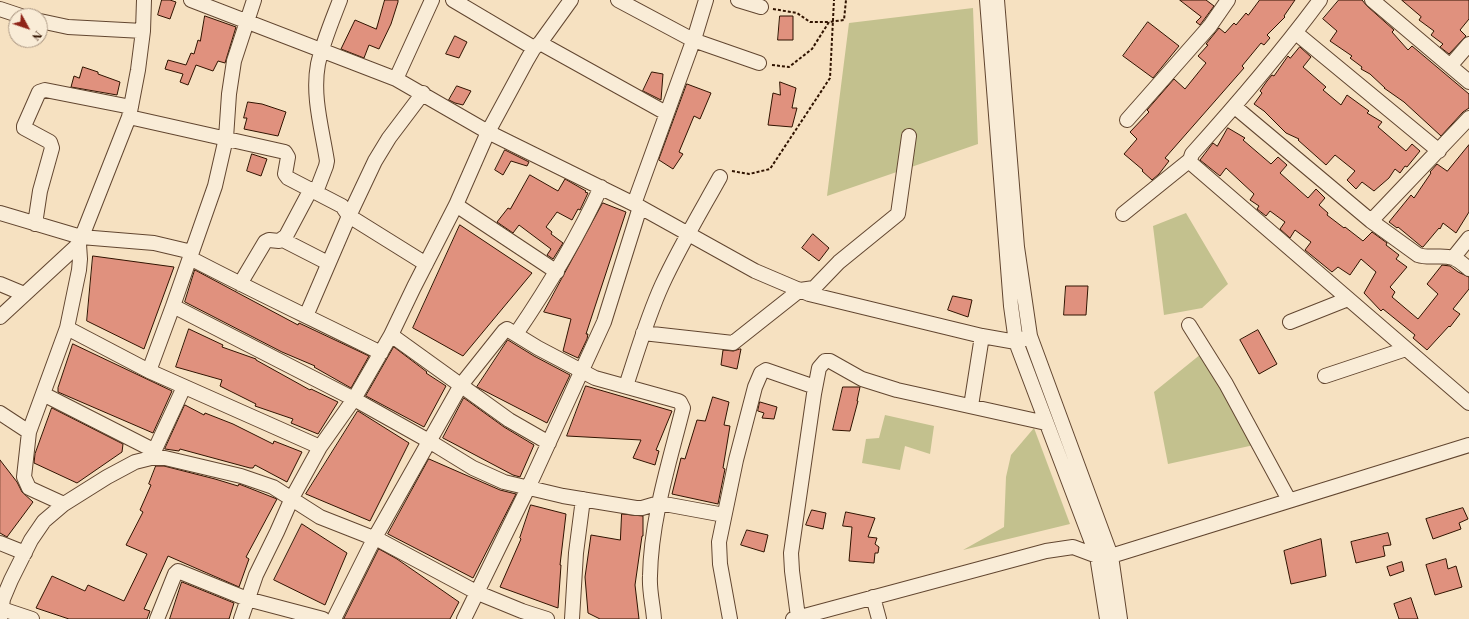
<!DOCTYPE html>
<style>
body{margin:0}
#map{position:relative;width:1469px;height:619px;overflow:hidden;background:#f6e1c1;font-family:"Libre Bodoni",serif}
canvas{display:block}
.north{position:absolute;left:8px;top:8px;width:40px;height:40px;box-sizing:border-box;background:#f9ecd7;border:1px solid #a99581;border-radius:50%;rotate:130deg;font-size:11px;font-weight:700;line-height:16px;text-align:center;color:#301300}
.north::after{content:'';display:block;margin:auto;width:14px;height:18px;background:#8f2418;clip-path:polygon(50% 0,100% 100%,50% 72%,0 100%)}
</style>
<div id="map">
<canvas width="1469" height="619"></canvas>
<div class="north">N</div>
</div>
<script>
const g = document.querySelector('canvas').getContext('2d');
g.lineJoin = 'round';
function fill(path, color) { g.fillStyle = color; g.fill(path, 'evenodd'); }
function trace(path, color, width, dash) { g.strokeStyle = color; g.lineWidth = width; g.lineCap = dash ? 'butt' : 'round'; g.setLineDash(dash || []); g.stroke(path); }
fill(new Path2D(`
 M973,8L978,144L827,196L849,23Z
 M1186,213L1228,284L1202,308L1164,315L1153,226Z
 M1201,354L1254,445L1168,464L1154,392Z
 M885,415L934,426L930,454L905,446L900,470L862,463L866,439L879,438Z
 M1034,428L1070,524L963,550L1004,527L1006,477L1011,455Z`), '#c3c18e');
const building = new Path2D(`
 M162,0H170L176,2L170,19L158,15Z
 M385,0H398V2L391,24L379,49L369,45L364,58L341,49L355,20L376,29Z
 M1180,0H1206L1214,6L1200,25L1196,22L1201,17Z
 M1260,0H1295L1284,16L1285,17L1267,35L1270,38L1264,45L1261,43L1242,66L1244,68L1165,158L1169,161L1159,174L1152,180L1142,171L1143,170L1124,154L1137,139L1130,132L1149,112L1147,110L1174,79L1185,89L1206,63L1198,56L1208,45L1206,44L1219,28L1225,33L1234,23L1236,25L1246,13L1248,15Z
 M1339,0H1362L1367,6L1394,30L1392,32L1408,50L1412,46L1469,94V108L1463,112L1441,136L1404,102L1384,88H1385L1370,74L1361,69L1362,67L1350,58L1352,56L1330,41L1337,31L1323,19Z
 M1402,0H1469V19L1460,30L1466,36L1449,54L1440,47L1443,44L1431,35L1434,31L1419,20L1421,17Z
 M205,16L236,27L225,63L218,61L213,71L196,65L188,85L180,82L183,74L165,69L168,60L186,65L191,53L194,54L198,40L200,41Z
 M780,16H793V40H778Z
 M1148,22L1179,46L1153,78L1123,56Z
 M455,36L467,42L459,58L446,54Z
 M1300,47L1311,57L1303,67L1326,87L1323,90L1341,105L1347,95L1369,111L1367,113L1382,122L1378,127L1406,151L1412,144L1420,151L1407,167L1405,166L1400,173L1395,169L1389,178L1374,191L1362,182L1356,189L1347,180L1355,171L1335,155L1326,165L1298,140L1299,139L1286,133L1264,111L1254,104L1262,93L1260,91L1267,81L1272,75L1274,76L1288,56L1290,58Z
 M83,67L98,72V74L120,82L117,95L71,87L74,76L79,78Z
 M652,72L663,74L661,100L643,91Z
 M780,82L796,88L792,108H797L792,127L768,125L773,93L780,95Z
 M687,84L711,93L700,119L694,116L679,152L683,154L673,169L659,160Z
 M457,86L471,91L463,105L455,103L449,100Z
 M248,102L262,104L286,112L278,136L244,129L247,118H244Z
 M1228,128L1245,138L1243,140L1271,164L1278,157L1287,165L1280,173L1308,198L1316,189L1325,198L1319,205L1328,213L1327,215L1344,228L1345,227L1363,241L1372,232L1387,243L1386,245L1399,255L1396,259L1407,267L1390,287L1395,292L1392,297L1418,319L1438,294L1427,284L1442,265L1450,266L1458,272L1469,277V289L1453,309L1460,314L1450,327L1449,326L1427,350L1413,338L1415,335L1383,309L1381,311L1364,293L1376,272L1361,259L1350,275L1338,267L1332,272L1305,250L1311,242L1295,230L1290,238L1280,229L1285,222L1270,211L1266,216L1257,209L1259,206L1250,200L1254,194L1226,168L1220,176L1200,160L1213,143L1217,146Z
 M1469,145V212L1456,233L1443,223L1440,229L1439,228L1423,247H1422L1398,227L1397,228L1389,222L1411,195L1414,198L1431,173L1430,172L1437,164L1447,171Z
 M505,150L529,162L527,166L511,161L503,175L495,170Z
 M252,154L267,159L261,176L247,171Z
 M530,175L558,191L565,179L586,191L585,192L588,193L580,210L578,209L572,220L557,212L546,227L552,232L551,234L563,243L553,259L547,255L551,249L519,225L513,233L497,222L508,208L510,209Z
 M603,203L626,212L586,334H588L587,339L578,358L563,351L571,319L544,312Z
 M460,225L532,273L463,356L413,328Z
 M813,234L829,248L819,261L802,248Z
 M93,256L174,267L144,349L87,321Z
 M195,270L298,325L299,323L369,356L351,388L314,367L315,366L282,352L185,302Z
 M1066,286H1088L1086,315H1064Z
 M953,296L972,300L968,317L948,310Z
 M189,329L223,345L222,347L256,359V360L310,390L311,389L338,402L318,434L291,423L293,419L255,406L256,404L220,386L222,380L176,367Z
 M1258,330L1277,364L1259,374L1240,340Z
 M508,340L534,356L570,375L547,423L477,387Z
 M73,344L172,391L153,433L58,392V388Z
 M394,347L427,372L426,373L446,386L424,427L366,396Z
 M740,349H741L737,369L721,365L723,350L733,351Z
 M586,386L672,411L656,450L659,451L655,465L633,458L641,440L567,436Z
 M843,387H860L857,401H858L850,431L833,430Z
 M713,397L729,402L724,425L730,426L723,468L725,469L718,504L672,494L681,458L685,459L697,420L705,421Z
 M464,398L504,427L534,445L520,477L513,475L443,438Z
 M760,402L777,407L774,419L762,418L764,413L758,411Z
 M185,405L204,415L205,413L233,424L273,444L274,441L302,452L287,482L255,465L253,468H250L180,449L179,451L165,449Z
 M52,408L123,444L122,452L77,483L34,463L35,454Z
 M358,411L409,443L370,521L306,494Z
 M429,459L500,490L516,494L473,578L388,534Z
 M0,460L17,482L22,492L33,502L7,537L0,533Z
 M156,466H164L215,479L238,486L239,484L277,499L246,557L249,559L239,587L168,556L144,609L150,611L147,619H69L36,608L52,576L85,591L88,585L124,601L147,554L126,545L143,512L140,510L151,485L149,484Z
 M531,505L566,514L560,565H561L558,608L500,587L521,539L520,538Z
 M1463,508L1468,519L1459,523L1461,529L1433,539L1426,519Z
 M812,510L826,513L823,529L806,525Z
 M846,512L875,518L868,537L877,538L875,544L879,547L878,553H875L874,563L849,561L852,527L843,526Z
 M622,514L643,516V536H642L635,585L639,619H600L588,613L585,577L591,535L620,540Z
 M302,524L347,553L325,605L274,580Z
 M747,530L768,535L764,552L741,545Z
 M1388,533L1391,545L1383,546L1385,556L1356,563L1351,542Z
 M1321,539L1326,576L1291,584L1284,551Z
 M379,549L397,559L459,602L450,619H344Z
 M1446,559L1448,569L1456,566L1462,587L1435,595L1426,565Z
 M1402,562L1404,571L1390,576L1387,567Z
 M182,582L234,603L229,619H170Z
 M1411,598L1418,619H1399L1394,604Z`);
fill(building, '#e0917e');
trace(building, '#301300', 1);
const minor = new Path2D(`
 M191,0L396,79L488,132L640,207L755,271L809,294L982,336L1016,342L1030,336
 M453,0L534,48
 M618,0L693,40L759,63
 M738,0L761,7
 M987,0L1011,306L1016,342L1097,556L1107,619
 M997,0L1017,247L1030,336L1111,556L1120,619
 M1372,0L1469,82
 M0,9L21,16
 M40,21L68,27L143,31
 M1296,33L1439,151
 M540,43L666,113
 M1450,66L1469,44
 M396,79L432,0
 M1235,107L1371,221L1418,255C1430,259 1442,254 1453,258C1459,260 1464,265 1469,269
 M129,117L285,152L288,157L285,174L288,178L342,206L349,216L426,264
 M1127,120L1210,26L1228,0
 M1190,160L1192,164L1469,403
 M316,192L326,166L327,161C322,129 312,96 318,64C323,42 332,21 340,0
 M634,204L696,33L706,0
 M456,205L557,272
 M0,213L81,237L154,243L192,252
 M1123,214L1190,160L1192,154C1237,104 1280,54 1320,0
 M1371,221L1469,118
 M35,224L40,191L52,148L50,142L24,128V126L39,92L45,90L131,107
 M283,240L328,263
 M190,258C253,291 317,321 381,353
 M1453,258L1469,238
 M0,284L24,294
 M240,284L265,242L269,240L279,241L286,236L311,189
 M173,306L354,399L429,441L473,468L504,482L563,496L636,508H642L659,503L724,515
 M306,316L349,216L375,161L389,138L423,93
 M0,317L79,244L129,117L138,70L143,31L144,0
 M1290,322L1348,299
 M1189,325L1226,384L1289,500
 M67,328L149,371L320,447
 M643,333L733,343L800,290L814,288L839,262L898,214L909,136
 M516,334C548,287 577,239 601,187
 M391,335L509,420L549,443
 M149,371L173,306L215,186L226,138L229,94L234,61L254,0
 M1325,376L1406,349
 M626,386C637,353 647,318 662,285C679,248 700,213 720,177
 M43,394L155,451
 M971,406L982,336
 M0,413L29,432
 M151,458L184,387
 M64,504L29,488L24,477L29,432L67,328L79,270L80,259L79,244
 M0,543L25,553
 M1111,556L1469,445
 M873,597L879,619
 M2,609L32,619
 M798,617L792,571L791,553L814,394L819,368L825,361H830L862,379L897,390L1046,423
 M0,619L3,599L11,580L31,540L44,521L64,504L107,477L135,462L151,458H165L241,476L273,487L320,517L381,541L478,593L522,611L547,619
 M157,619L175,574L178,571L247,599L323,619
 M241,619L256,575L277,532L292,498L320,447L354,399L391,335L414,287L456,205L488,132L527,60L534,48L540,43L571,0
 M334,619L374,539L461,385L504,331L507,329L538,348L595,378L678,401L680,402L683,408C669,464 651,519 650,576C649,590 653,605 654,619
 M464,619L528,488L604,322L640,207
 M572,619L576,553L583,499
 M730,619L720,564L719,542L736,460L755,387L761,373L766,370L815,387
 M793,619L1046,551L1073,547L1097,556`);
trace(minor, '#624630', 16);
trace(new Path2D(`
 M773,9L797,13L810,22H830
 M772,65L789,67L812,49L829,22L844,20L846,0
 M732,171L749,174L770,169L830,78L834,0`), '#301300', 2, [3, 2]);
trace(minor, '#f9ecd7', 14);
</script>
